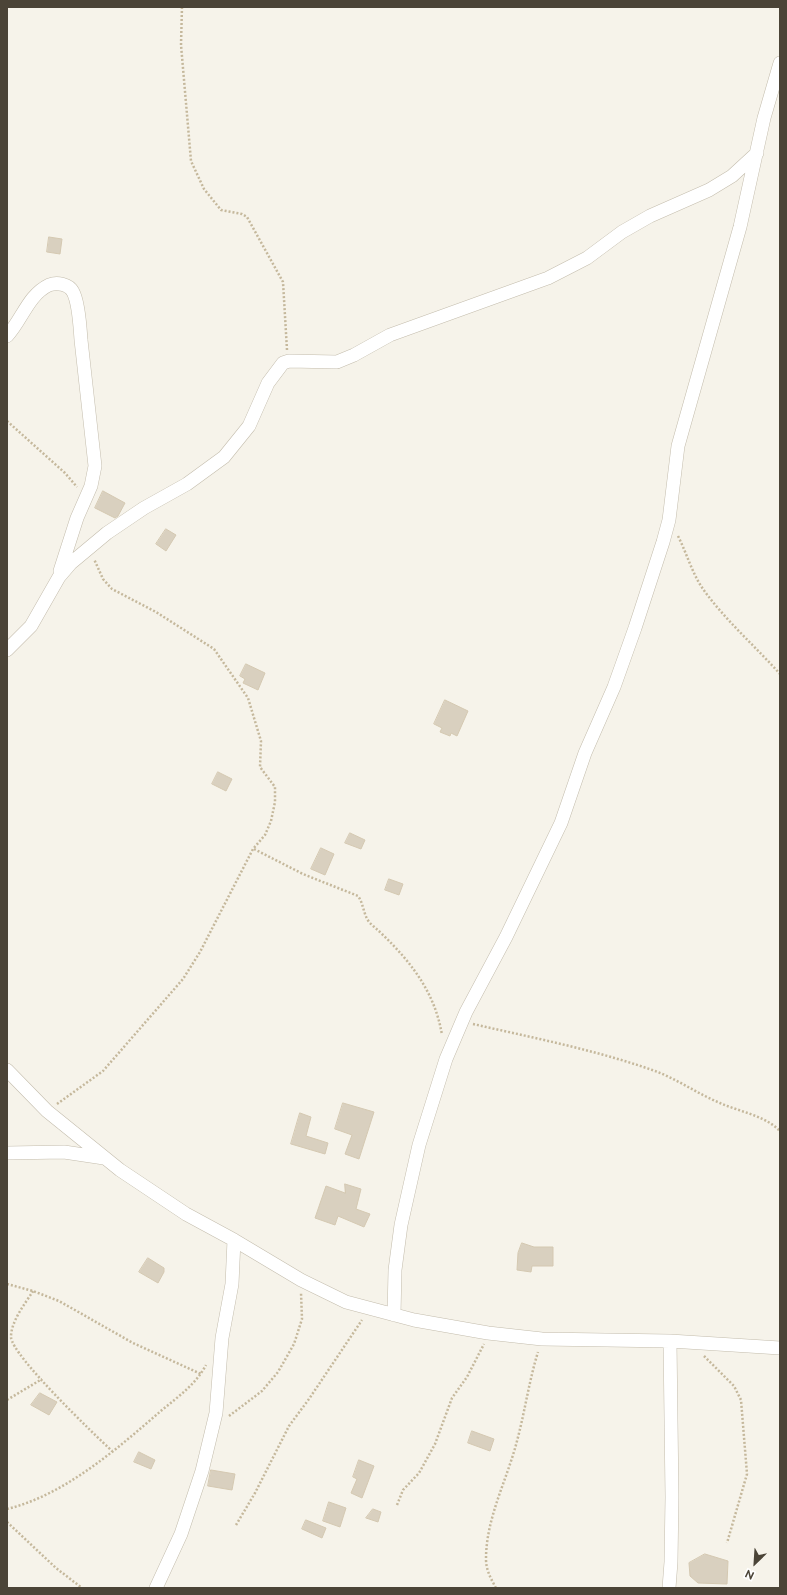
<!DOCTYPE html>
<style>
body{margin:0}
#map{position:relative;width:787px;height:1595px;overflow:hidden;background:#f6f3ea;font-family:Raleway,sans-serif}
canvas{display:block}
.frame{position:absolute;inset:0;border:8px solid #4b4437;pointer-events:none}
.north{position:absolute;left:735px;top:1543px;width:40px;height:40px;-webkit-text-stroke:3px #fff;paint-order:stroke;rotate:205deg;font-size:11px;font-weight:700;line-height:16px;text-align:center;color:#4b4437}
.north::after{content:'';display:block;margin:auto;width:14px;height:18px;background:#4b4437;clip-path:polygon(50% 0,100% 100%,50% 72%,0 100%)}
</style>
<div id="map">
<canvas width="787" height="1595"></canvas>
<div class="frame"></div>
<div class="north">N</div>
</div>
<script>
const g = document.querySelector('canvas').getContext('2d');
g.lineJoin = 'round';
function fill(path, color) { g.fillStyle = color; g.fill(path, 'evenodd'); }
function trace(path, color, width, dash) { g.strokeStyle = color; g.lineWidth = width; g.lineCap = dash ? 'butt' : 'round'; g.setLineDash(dash || []); g.stroke(path); }
const building = new Path2D(`
 M49,237L62,239L60,254L47,252Z
 M103,491L125,503L118,516L115,518L95,508Z
 M166,529L176,535L166,551L156,544Z
 M246,664L265,673L258,690L243,683L245,679L240,676Z
 M445,700L468,711L457,736L451,733L450,736L440,732L442,728L434,724Z
 M218,772L232,779L226,791L212,784Z
 M350,833L365,840L361,849L345,843Z
 M321,848L334,854L325,875L311,869Z
 M389,879L403,884L399,895L385,890Z
 M343,1103L374,1112L359,1159L345,1154L352,1135L335,1129Z
 M300,1113L311,1117L306,1136L328,1143L325,1154L291,1144Z
 M345,1184L361,1189L356,1209L370,1214L364,1227L338,1216L335,1225L315,1218L326,1186L345,1193Z
 M522,1243L534,1247H553V1266H532L531,1272L517,1270L518,1253Z
 M148,1258L164,1268V1272L158,1283L139,1272Z
 M40,1393L57,1402L49,1415L31,1405Z
 M472,1431L494,1439L490,1451L468,1443Z
 M139,1452L155,1460L151,1469L134,1462Z
 M359,1460L374,1466L362,1498L351,1493L357,1479L353,1477Z
 M211,1470L235,1474L232,1490L208,1486Z
 M329,1502L346,1508L340,1527L323,1521Z
 M373,1509L381,1512L378,1522L366,1518Z
 M306,1520L326,1528L322,1538L302,1529Z
 M705,1554L728,1561L727,1584L698,1583L690,1576L689,1563Z`);
fill(building, '#d9d0bf');
trace(building, '#d4c8b1', 1);
const street = new Path2D(`
 M7,336C22,320 28,295 49,285C57,282 69,284 73,292C79,303 80,327 81,340C86,382 90,424 95,466L91,486L77,518L60,571
 M7,650L31,626L59,577L71,563L107,533L144,508L187,484L224,457L249,426L268,383L283,363L289,361L337,362L354,355L390,335L548,278L587,258L622,232L650,216L709,190L732,176L757,153
 M7,1070L47,1111L120,1170L186,1214L234,1240L301,1280L346,1302L414,1320L488,1333L542,1339L670,1341L780,1348
 M7,1153L64,1152L104,1158
 M394,1315L395,1270L401,1225L419,1145L446,1059L466,1012L506,937L561,823L585,753L614,687L635,628L663,542L669,520L678,446L740,227L764,118L780,63
 M156,1588L181,1534L202,1471L216,1413L222,1338L232,1284L234,1240
 M669,1588L671,1562L672,1497L670,1341`);
trace(street, '#c3bcac', 14);
trace(new Path2D(`
 M182,7L181,45L191,161L204,189L221,210L242,214L247,217L283,282L287,350
 M7,421L65,473L77,487
 M678,536C687,554 692,573 703,589C725,620 755,646 780,674
 M254,849L303,874L358,896C364,904 363,915 370,923C374,927 378,930 382,934C412,963 435,993 442,1035
 M473,1024C534,1038 596,1050 655,1071C677,1079 698,1094 720,1103C740,1112 764,1115 780,1131
 M57,1104L103,1071L183,979L200,952L253,849L265,835L271,821L275,802V787L260,767L261,741L248,698L214,649L156,612L112,589L103,579L94,559
 M7,1284L33,1291L59,1301L133,1343L201,1374
 M33,1291C25,1304 11,1321 11,1337C12,1356 95,1435 112,1451
 M704,1356L734,1386L741,1400L747,1474L727,1543
 M7,1400L42,1379
 M229,1416L262,1391L278,1372L294,1344L302,1319L301,1293
 M397,1505L403,1490L419,1473L435,1444L452,1398L467,1377L484,1344
 M7,1509C65,1495 118,1448 162,1410C179,1396 196,1384 206,1365
 M7,1522L56,1568L82,1588
 M236,1525L255,1493L289,1426L309,1399L362,1320
 M496,1588C491,1579 486,1570 486,1559C486,1518 507,1480 517,1441C525,1411 529,1381 538,1352`), '#c5b89c', 2.5, [2, 2]);
trace(street, '#fff', 13);
</script>
